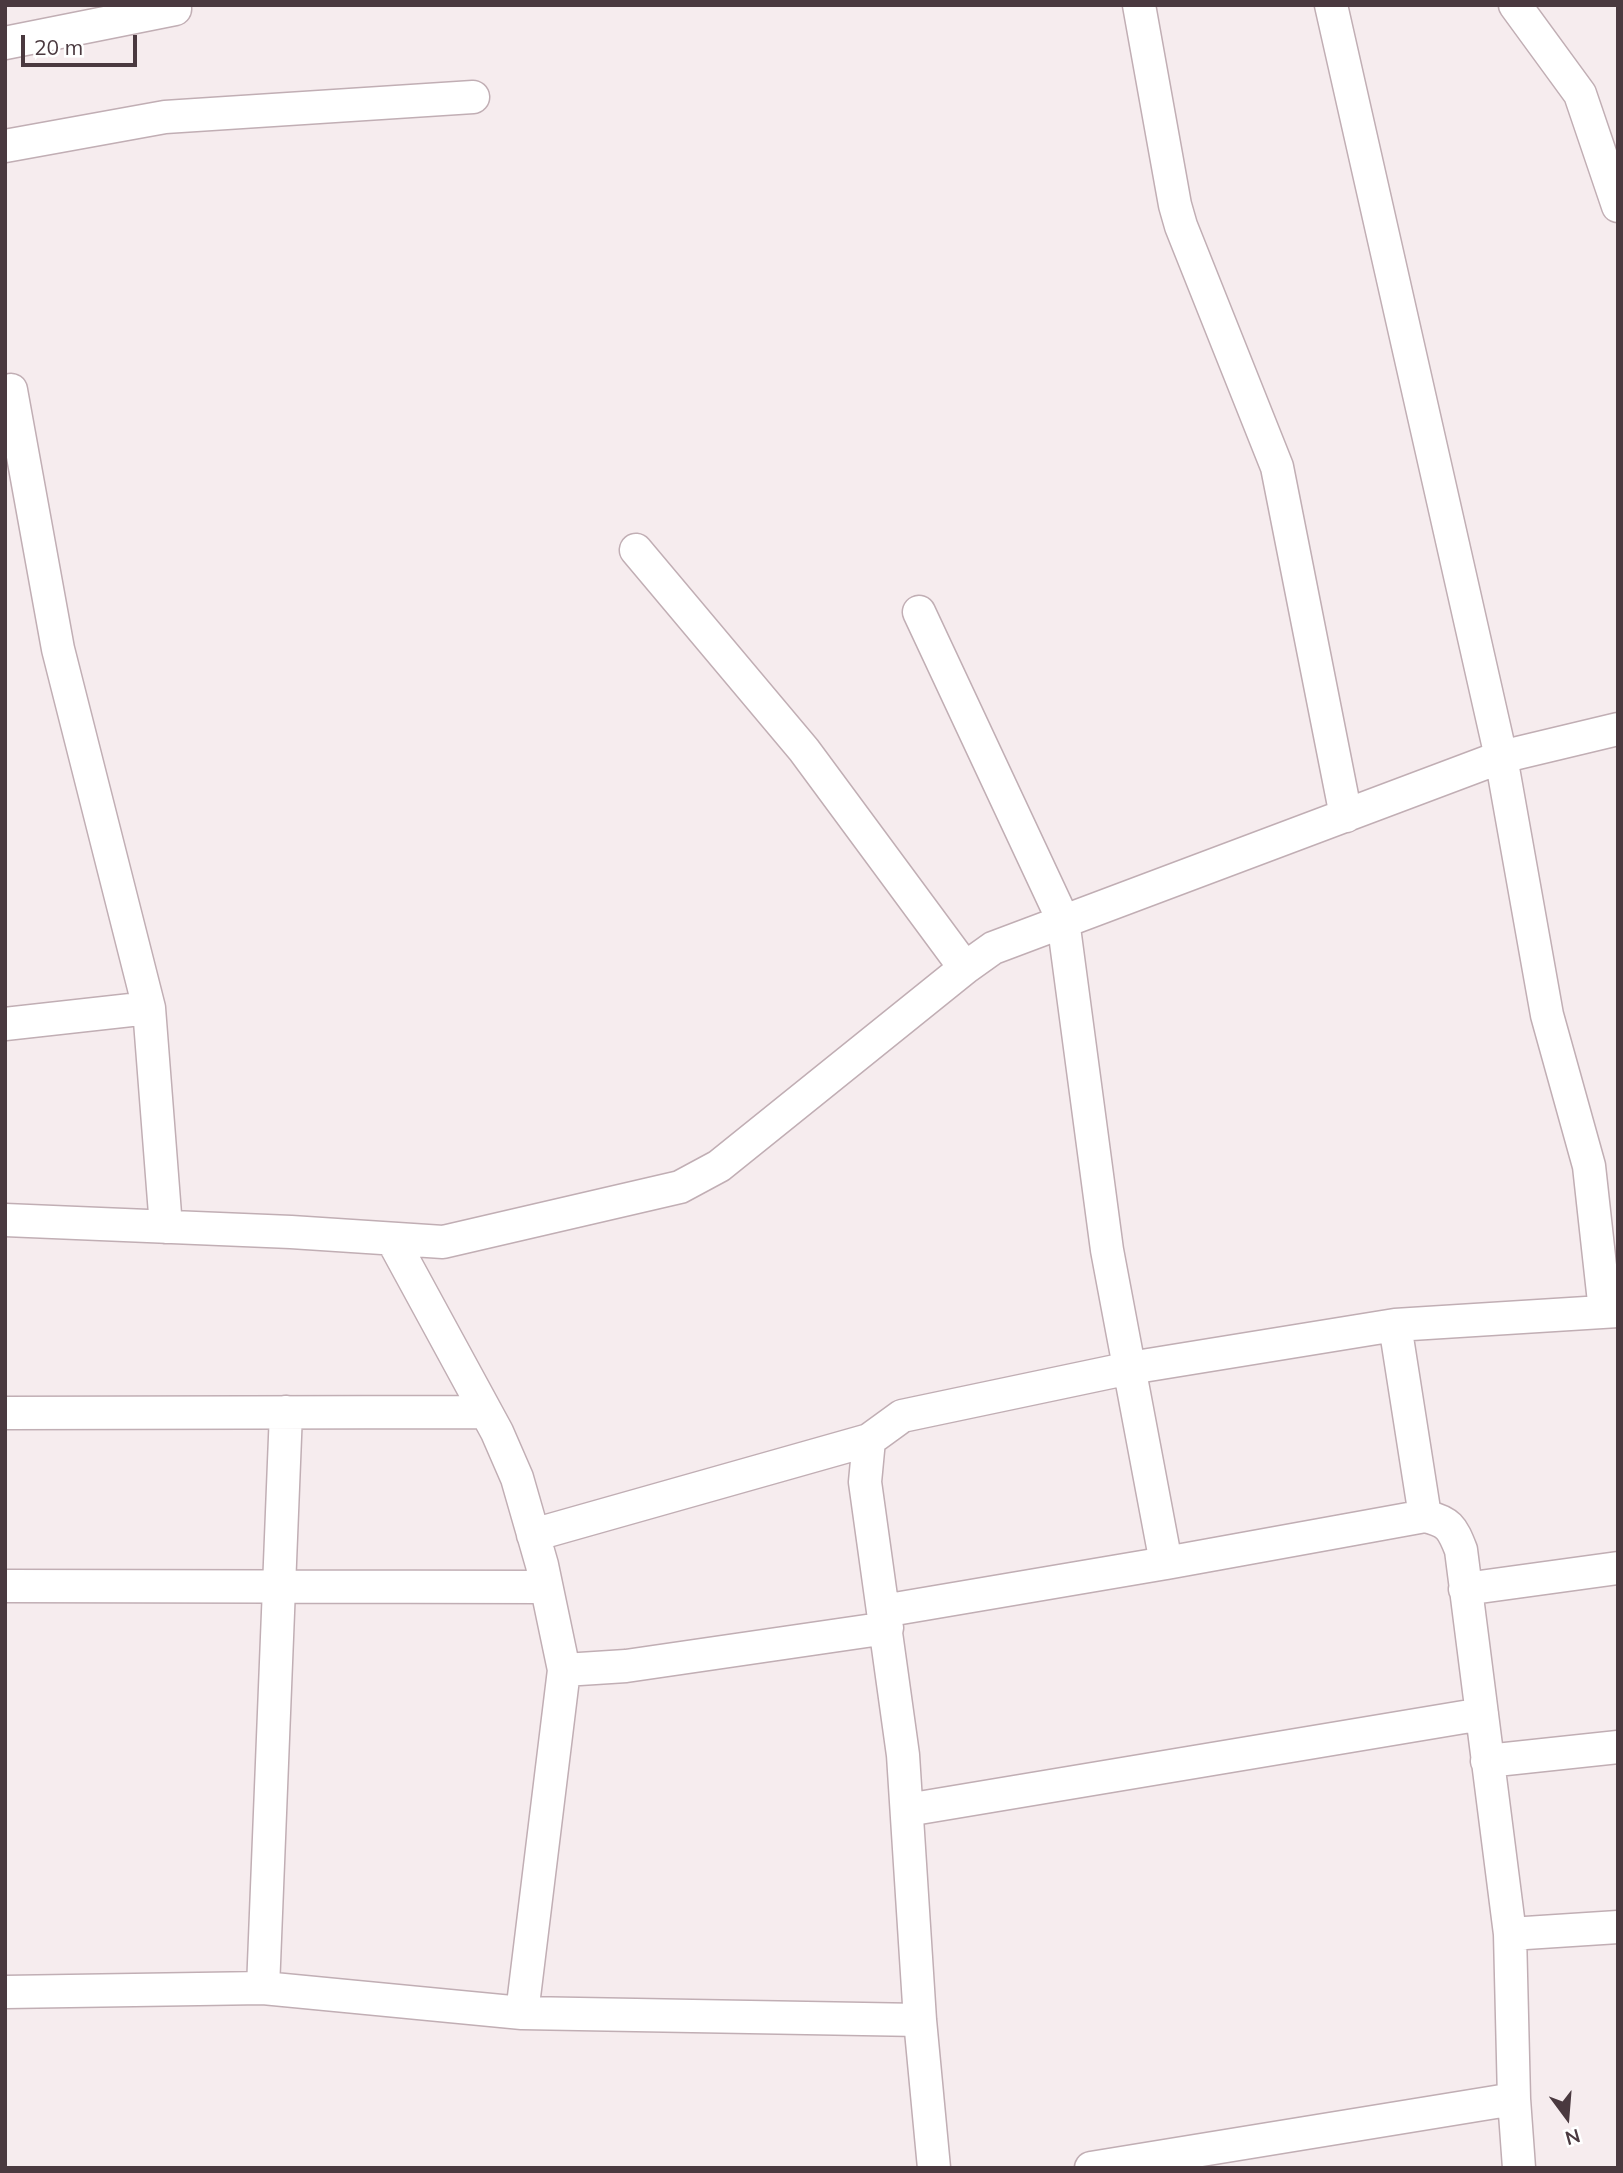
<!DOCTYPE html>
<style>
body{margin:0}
#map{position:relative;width:1623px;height:2173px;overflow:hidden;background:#f6ecee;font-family:Mulish,sans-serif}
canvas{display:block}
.frame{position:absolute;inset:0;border:7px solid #4a393f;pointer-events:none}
.north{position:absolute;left:1532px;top:2082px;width:70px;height:70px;-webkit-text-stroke:5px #fff;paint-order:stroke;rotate:164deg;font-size:19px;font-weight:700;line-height:28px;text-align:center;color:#4a393f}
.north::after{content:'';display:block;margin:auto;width:24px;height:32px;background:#4a393f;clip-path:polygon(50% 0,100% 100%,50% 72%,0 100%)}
.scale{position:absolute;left:21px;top:35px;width:116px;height:32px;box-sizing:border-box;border:4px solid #4a393f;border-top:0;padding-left:9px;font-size:21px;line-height:24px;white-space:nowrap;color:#4a393f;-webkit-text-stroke:5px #fff;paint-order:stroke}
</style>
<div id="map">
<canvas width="1623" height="2173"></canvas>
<div class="frame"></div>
<div class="north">N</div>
<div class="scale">20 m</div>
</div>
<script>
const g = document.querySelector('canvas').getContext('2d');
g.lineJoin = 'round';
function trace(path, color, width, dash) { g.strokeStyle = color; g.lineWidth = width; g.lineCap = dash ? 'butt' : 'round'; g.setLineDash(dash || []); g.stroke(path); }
const street = new Path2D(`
 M1139,5L1175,205L1181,226L1277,467L1346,816
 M1331,5L1501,757L1547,1015L1589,1166L1605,1311
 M1515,5L1580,94L1618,206
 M5,43L175,9
 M5,146L165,117L473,97
 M11,390L58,649L149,1008L166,1227
 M636,550L804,750L965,968
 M5,1024L149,1008
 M5,1220L291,1232L443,1242L680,1187L719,1166L965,968L993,948L1501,757L1618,729
 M392,1239L497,1432L517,1478L542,1565L564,1670L626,1666L887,1628
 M1395,1325L1425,1516
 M5,1413L486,1412
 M533,1535L869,1440
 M1166,1563L1425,1516C1449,1522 1452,1527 1461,1550L1510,1934L1514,2099L1519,2168
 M5,1586L546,1587
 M1465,1589L1618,1568
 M883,1611L1166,1563L1107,1250L1063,920L919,612
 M1487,1761L1618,1747
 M907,1810L1482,1714
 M1510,1934L1618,1927
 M263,1988L286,1412
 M5,1992L263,1988L522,2013L920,2020
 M522,2013L564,1670
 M934,2168L920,2020L903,1755L865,1482L869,1440L902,1416L1130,1368L1395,1325L1618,1311
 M1091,2168L1514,2099`);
trace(street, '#c1aeb4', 35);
trace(street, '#fff', 32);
</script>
